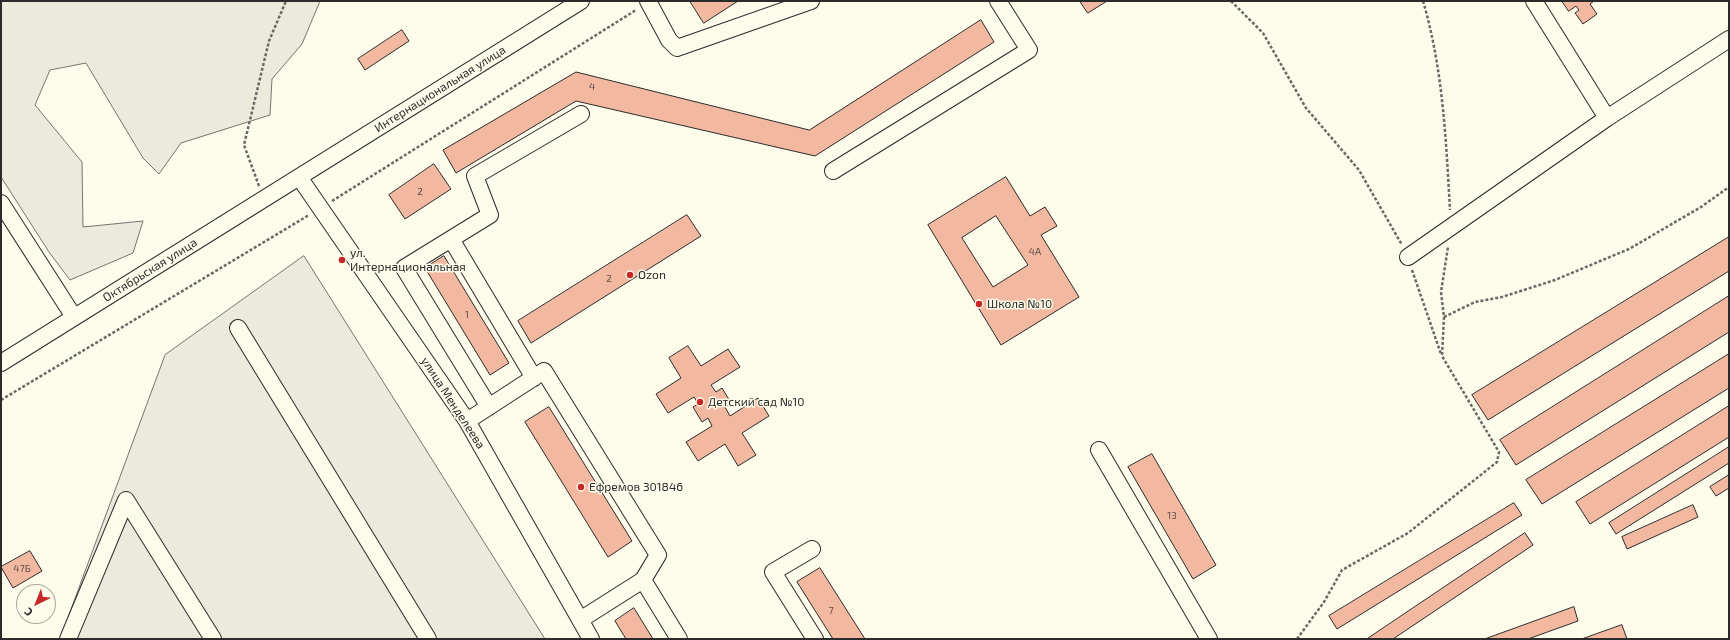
<!DOCTYPE html>
<meta charset="utf-8">
<style>
body{margin:0}
#map{position:relative;width:1730px;height:640px;overflow:hidden;background:#fdfbea;font-family:"Exo 2",sans-serif}
canvas{display:block}
.frame{position:absolute;inset:0;border:2px solid #2b2b2b;pointer-events:none}
.north{position:absolute;left:16px;top:584px;width:40px;height:40px;box-sizing:border-box;background:#fdfbea;border:1px solid #a9a89e;border-radius:50%;rotate:223deg;font-size:11px;font-weight:700;line-height:16px;text-align:center;color:#2b2b2b}
.north::after{content:'';display:block;margin:auto;width:14px;height:18px;background:#c62828;clip-path:polygon(50% 0,100% 100%,50% 72%,0 100%)}
</style>
<div id="map">
<canvas width="1730" height="640"></canvas>
<div class="frame"></div>
<div class="north">С</div>
</div>
<script>
const g = document.querySelector('canvas').getContext('2d');
g.lineJoin = 'round';
function fill(path, color) { g.fillStyle = color; g.fill(path, 'evenodd'); }
function trace(path, color, width, dash) { g.strokeStyle = color; g.lineWidth = width; g.lineCap = dash ? 'butt' : 'round'; g.setLineDash(dash || []); g.stroke(path); }
function write(font, color, halo, rows, align = 'center') {
  g.font = font + ' "Exo 2",sans-serif'; g.lineWidth = 3; g.setLineDash([]); g.textBaseline = 'middle'; g.strokeStyle = halo; g.fillStyle = color; for (const [text, x, y, turn = 0] of rows) {
    g.save(); g.translate(x, y); g.rotate((+turn || 0) * Math.PI / 180); g.textAlign = isNaN(turn) ? turn : align; if (halo) g.strokeText(text, 0, 0); g.fillText(text, 0, 0); g.restore();
  }
}
const green = new Path2D(`
 M1,1H320L302,44L272,79L270,115L181,143L159,174L143,158L86,63L50,70L35,105L82,162L83,227L143,221L133,253L70,280L49,252L1,177Z
 M304,256L545,639H60L165,355Z`);
fill(green, '#ecebdb');
trace(green, '#74746e', 1);
const building = new Path2D(`
 M690,1H738L704,23Z
 M1080,1H1107L1088,13Z
 M1562,1H1594L1590,4L1597,14L1583,24L1575,13L1579,10L1576,6L1569,11Z
 M981,20L994,42L815,156L576,101L456,173L443,150L576,72L809,130Z
 M402,30L409,41L365,70L358,59Z
 M434,164L451,189L405,219L389,195Z
 M1006,177L1030,216L1045,207L1057,226L1041,235L1079,297L1001,345L928,225ZM996,216L1028,265L993,287L962,238Z
 M687,215L701,236L531,343L518,321Z
 M1729,237V271L1488,420L1472,395Z
 M444,256L509,363L490,375L425,268Z
 M1729,296V332L1516,465L1500,440Z
 M688,346L701,366L728,349L740,367L711,385L716,392L722,388L731,403L725,407L730,416L758,398L769,416L742,433L756,455L738,466L725,444L698,461L686,442L712,426L708,418L702,422L693,407L698,404L694,397L668,413L656,394L681,378L669,358Z
 M1729,354V388L1542,504L1526,480Z
 M1729,406V437L1590,524L1576,502Z
 M549,407L632,541L608,557L525,422Z
 M1729,447V463L1616,534L1609,523Z
 M1152,454L1216,565L1193,579L1128,467Z
 M1729,475V488L1716,496L1710,487Z
 M1514,503L1522,515L1337,629L1329,616Z
 M1693,505L1698,517L1627,549L1622,537Z
 M1525,533L1533,545L1393,639H1367Z
 M30,551L42,571L13,588L1,567Z
 M820,568L865,639H833L797,582Z
 M1574,607L1578,621L1528,639H1485Z
 M634,608L653,639H626L615,621Z
 M1622,625L1627,639H1582Z`);
fill(building, '#f2b8a0');
trace(building, '#2b2b2b', 1);
const minor = new Path2D(`
 M648,1L669,40L677,48L811,1
 M1534,1L1607,118
 M833,171L1029,50L998,1
 M299,177L467,421L591,639
 M1,203L74,317
 M451,239L490,215L475,176L581,114
 M1408,257L1607,118L1729,39
 M238,328L428,639
 M1,363L581,1
 M489,407L404,268L451,239L534,378
 M467,421L544,371L658,555L643,580L580,620
 M1099,450L1209,639
 M812,549L773,572L815,639
 M643,580L679,639
 M68,639L126,500L213,639`);
trace(minor, '#2b2b2b', 18);
trace(new Path2D(`
 M1231,1L1263,33L1306,108L1359,170L1402,245
 M1423,1C1443,69 1446,140 1450,210
 M259,186L244,145L269,41L286,1
 M332,201L636,10
 M1412,270L1441,354
 M1444,317L1475,302L1502,297L1555,280L1629,249L1701,207L1729,187
 M1,400L309,215
 M1297,639L1324,602L1342,570L1408,533L1497,462L1499,452L1442,356L1444,317L1441,292L1448,247`), '#6a6964', 2.5, [3, 2]);
trace(minor, '#fdfbea', 16);
for (const [x, y, r, color] of [
 [342,260,4,"#c62828"],
 [630,275,4,"#c62828"],
 [979,304,4,"#c62828"],
 [700,402,4,"#c62828"],
 [581,487,4,"#c62828"]
]) { const dot = new Path2D(); dot.arc(x, y, r, 0, 2 * Math.PI); g.fillStyle = color; g.fill(dot); trace(dot, '#fdfbea', 1.5); }
write('10px', '#5d4e48', null, [
 ["4",592,87],
 ["2",420,192],
 ["4А",1035,252],
 ["2",609,279],
 ["1",467,315],
 ["13",1172,516],
 ["47Б",22,569],
 ["7",831,611]
]);
write('12px', '#2b2b2b', '#fdfbea', [
 ["Интернациональная улица",440,89,-32],
 ["Октябрьская улица",150,270,-32],
 ["улица Менделеева",453,403,57]
]);
write('12px', '#2b2b2b', '#fdfbea', [
 ["ул.",350,253],
 ["Интернациональная",350,267],
 ["Ozon",638,275],
 ["Школа №10",987,304],
 ["Детский сад №10",708,402],
 ["Ефремов 301846",589,487]
], 'left');
</script>
